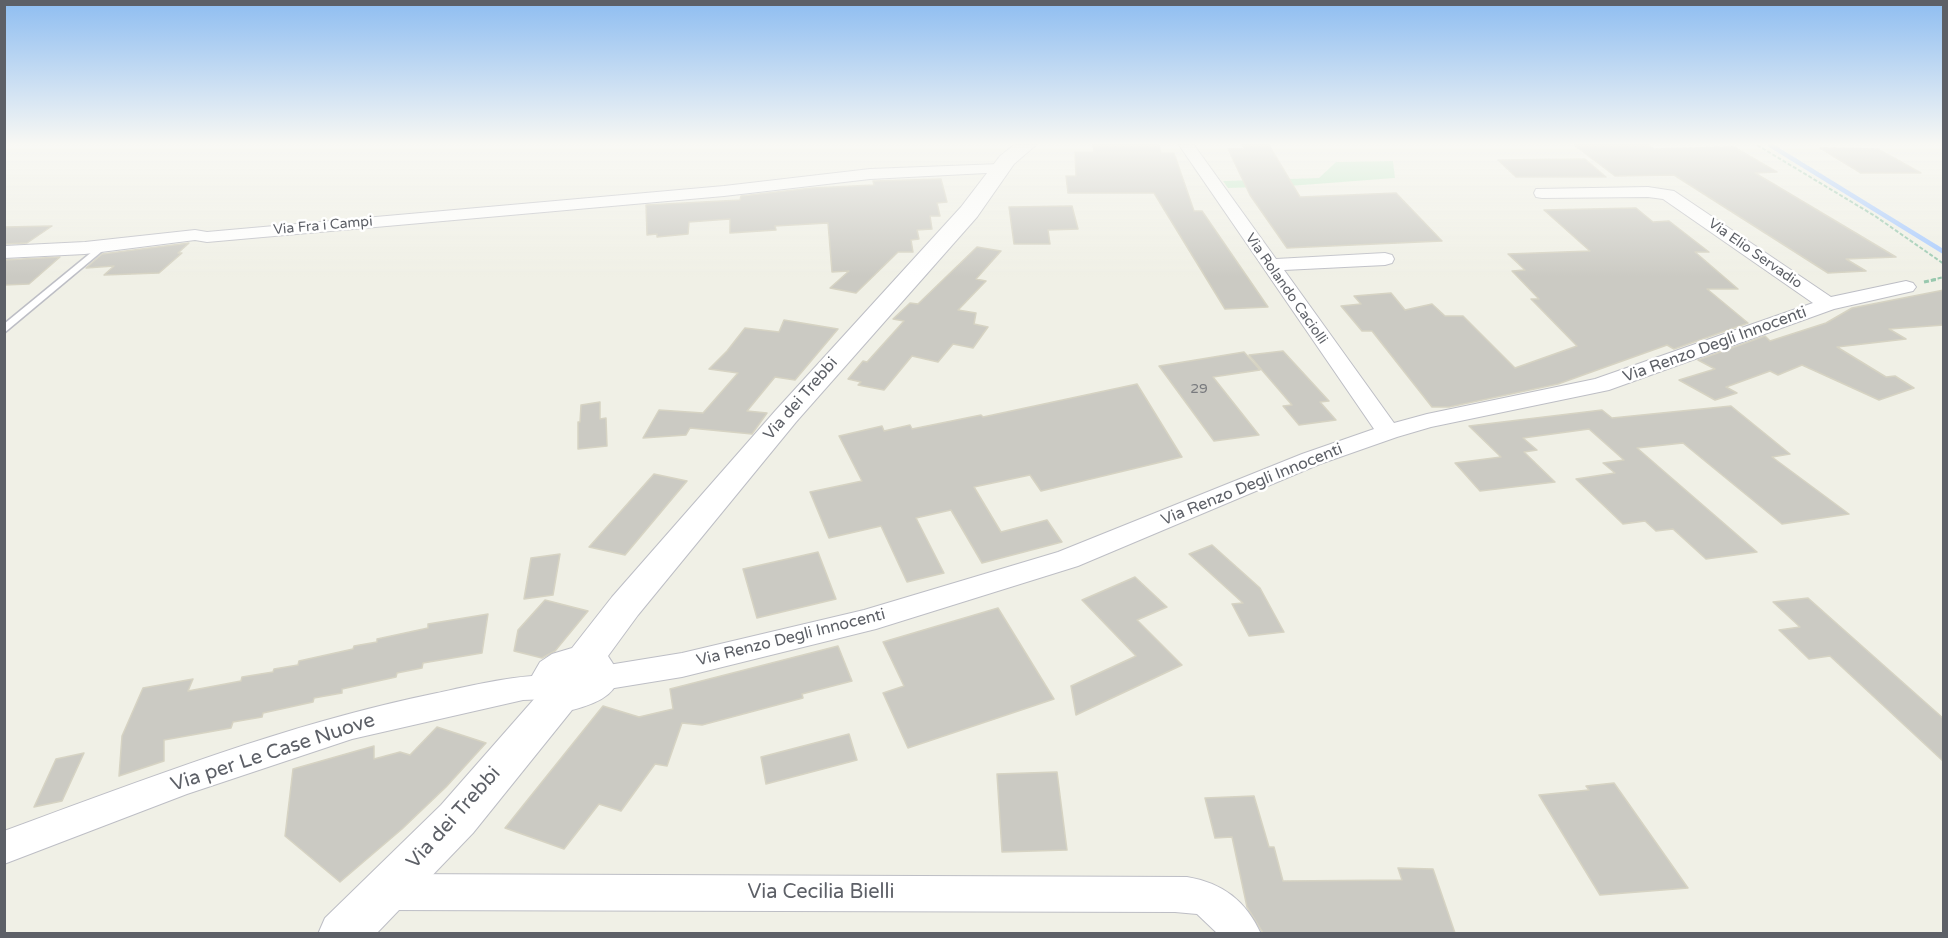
<!DOCTYPE html>
<style>
body{margin:0}
#map{position:relative;width:1948px;height:938px;overflow:hidden;background:#f0f0e6;font-family:"Varela Round",sans-serif}
canvas{display:block}
.frame{position:absolute;inset:0;border:6px solid #5d6067;pointer-events:none}
</style>
<div id="map">
<canvas width="1948" height="938"></canvas>
<div class="frame"></div>
</div>
<script>
const g = document.querySelector('canvas').getContext('2d');
g.lineJoin = 'round';
function fill(path, color) { g.fillStyle = color; g.fill(path, 'evenodd'); }
function trace(path, color, width, dash) { g.strokeStyle = color; g.lineWidth = width; g.lineCap = dash ? 'butt' : 'round'; g.setLineDash(dash || []); g.stroke(path); }
function write(font, color, halo, rows, align = 'center') {
  g.font = font + ' "Varela Round",sans-serif'; g.lineWidth = 5; g.setLineDash([]); g.textBaseline = 'middle'; g.strokeStyle = halo; g.fillStyle = color; for (const [text, x, y, turn = 0] of rows) {
    g.save(); g.translate(x, y); g.rotate((+turn || 0) * Math.PI / 180); g.textAlign = isNaN(turn) ? turn : align; if (halo) g.strokeText(text, 0, 0); g.fillText(text, 0, 0); g.restore();
  }
}
fill(new Path2D(`
 M1393,161L1395,178L1289,186L1228,188L1223,181L1319,178L1336,162Z`), '#c1e9c8');
trace(new Path2D(`
 M1770,145L1944,252`), '#a7caff', 4.5);
const building = new Path2D(`
 M1093,145H1159L1161,153H1174L1194,211H1202L1268,307L1225,309L1154,193H1068L1066,176H1076L1075,152H1094Z
 M1243,145H1269L1300,197L1396,193L1442,241L1287,248L1250,195L1228,149H1245Z
 M1574,145H1648L1654,149L1734,147L1777,172L1755,173L1896,257L1846,259L1866,271L1828,273L1674,175L1615,176Z
 M1820,148L1878,149L1921,173H1861Z
 M1585,159L1606,177H1516L1498,160Z
 M941,179L947,202L937,203L940,216H930L932,229L917,230L919,239L911,240L913,252H898L856,293L830,288L849,271L832,272L828,223L775,226L776,230L730,233V219L689,222L688,234L657,237V234L647,235L646,205L740,200L741,196L812,188L874,185L873,181Z
 M1072,206L1078,229L1048,230L1050,244H1014L1009,207Z
 M1636,208L1653,222L1669,221L1709,252H1695L1738,289H1707L1748,323L1674,349L1667,345L1558,384L1449,407H1432L1372,331H1362L1341,306L1361,304L1354,296L1391,293L1405,310L1432,304L1445,316H1463L1515,368L1577,346L1531,299H1539L1512,271L1525,270L1508,254L1590,251L1544,210Z
 M52,226L27,243L4,244V227Z
 M189,243L178,253H182L159,273L104,275L114,266L86,268L102,254Z
 M977,247L1001,251L976,279L986,281L958,310L976,313L974,324L988,327L973,348L953,344L938,362L912,356L884,390L858,385L861,382L848,379L863,361L867,362L904,321L893,319L910,303L918,304Z
 M60,257L29,284L4,285V260Z
 M1944,290V325L1889,329L1906,339L1837,347L1886,377L1895,376L1914,388L1879,400L1802,365L1778,375L1770,371L1726,387L1737,393L1715,400L1679,380L1715,369L1698,360L1765,336L1770,341L1826,323L1852,308Z
 M784,320L838,329L795,380L775,377L747,411L767,413L752,434L690,428L686,435L643,438L659,410L703,413L738,373L709,369L727,351L745,328L779,332Z
 M1283,351L1329,401L1320,402L1336,420L1299,425L1283,406L1292,405L1249,355Z
 M1244,352L1260,370L1213,377L1259,435L1214,441L1159,366Z
 M1137,384L1182,457L1041,491L1030,475L974,487L1001,532L1047,520L1062,542L982,563L951,510L916,518L944,573L907,582L881,526L829,538L810,492L862,481L839,436L882,426L884,431L910,425L912,429L981,415L983,417Z
 M600,402V419L606,418L607,446L578,449V422H580L581,405Z
 M1731,406L1790,454L1772,457L1849,514L1782,524L1683,443L1637,448L1757,552L1706,559L1673,529L1656,531L1645,521L1623,524L1576,479L1615,473L1603,463L1624,460L1589,429L1523,438L1537,450L1524,452L1555,482L1480,491L1455,463L1501,457L1469,426L1602,410L1612,418Z
 M654,474L687,481L625,555L589,547Z
 M1212,545L1260,588L1284,632L1249,636L1232,604L1243,603L1189,554Z
 M818,552L836,599L757,618L743,569Z
 M560,554L553,595L524,599L531,558Z
 M1135,577L1167,607L1137,620L1182,665L1076,715L1071,686L1136,656L1082,600Z
 M1808,598L1944,719V762L1830,656L1809,659L1779,630L1800,627L1773,602Z
 M545,600L588,611L555,651L542,658L514,651L518,630Z
 M998,608L1054,699L908,748L883,693L904,686L883,642Z
 M488,614L482,653L423,663L422,668L397,673L396,677L342,689V693L314,698L313,702L263,713L262,717L233,722L231,728L164,740V761L119,776L122,736L143,688L193,679L188,691L241,681L242,677L273,672L274,669L298,665L299,661L353,649L354,646L377,642V639L428,628V624Z
 M838,646L852,681L802,694L803,698L702,725L682,723L667,766L655,764L621,811L599,804L564,849L505,828L603,706L639,717L673,709L670,689Z
 M437,727L486,743L446,787L402,829L340,882L285,836L293,769L374,746V759L400,752L410,755Z
 M849,734L857,760L766,784L761,757Z
 M84,753L62,801L34,807L56,759Z
 M1057,772L1067,850L1002,852L997,774Z
 M1614,783L1688,888L1600,895L1539,795L1589,790L1586,786Z
 M1254,796L1269,847H1274L1283,881L1402,880L1398,868L1433,869L1455,933H1263L1247,907L1232,837L1215,838L1205,798Z`);
fill(building, '#cbcac3');
trace(building, '#d6d3c3', 1.5);
const service = new Path2D(`
 M104,242L108,245L107,247L4,333V324Z`);
const minor = new Path2D(`
 M1179,145H1194L1276,259L1385,253L1392,255L1394,259L1392,263L1385,265L1284,270L1394,423L1427,414L1595,379L1813,303L1663,199L1648,197L1542,198L1536,197L1534,193L1536,189L1648,187L1674,191L1831,297L1906,281L1913,283L1916,287L1913,291L1834,309L1609,390L1431,427L1397,437L1320,464L1078,566L876,629L682,677L596,691L585,688L580,679L585,670L596,667L682,653L864,610L1058,552L1302,454L1374,429Z
 M1000,164L1006,166L1008,169L1006,172L870,179L724,196L207,242L195,240L85,254L4,258V246L85,242L195,230L207,232L724,186L870,169Z
 M549,675L560,678L565,687L560,696L549,699L523,700L352,739L187,794L4,864V831C146,779 289,723 437,693C474,685 511,676 549,675Z
 M385,874L1187,877C1223,883 1246,901 1261,934H1218L1197,914L1175,912L385,910L371,904L366,892L371,880Z`);
const tertiary = new Path2D(`
 M1014,145H1036L1014,164L977,217L796,422L638,615L608,656C611,661 616,667 617,673C621,696 588,706 572,710L473,833L376,934H318L325,918L441,805L535,698L529,687V681L540,662L552,654L572,648L612,597L776,410L961,207L1000,156Z`);
trace(service, '#bdbec5', 3);
trace(minor, '#bdbec5', 2);
trace(tertiary, '#bdbec5', 2);
trace(new Path2D(`
 M1757,145L1875,216L1944,264
 M1932,280L1944,277`), '#98c8ae', 2, [4, 2]);
trace(new Path2D(`
 M1924,282L1938,279`), '#98c8ae', 3, [5, 2]);
fill(service, '#fff');
fill(minor, '#fff');
fill(tertiary, '#fff');
const sky = g.createLinearGradient(0, 0, 0, 277);
sky.addColorStop(0, '#8ebdf1');
sky.addColorStop(0.52, '#f8f8f4');
sky.addColorStop(1, '#f8f8f400');
g.fillStyle = sky;
g.fillRect(0, 0, 1948, 277);
write('14px', '#5d6067', '#fff', [
 ["Via Fra i Campi",323,226,-5],
 ["Via Elio Servadio",1755,254,35],
 ["Via Rolando Caciolli",1286,289,55]
]);
write('14px', '#787a7e', null, [
 ["29",1199,389]
]);
write('16px', '#5d6067', '#fff', [
 ["Via Renzo Degli Innocenti",1715,345,-20],
 ["Via dei Trebbi",801,399,-49],
 ["Via Renzo Degli Innocenti",1252,485,-22],
 ["Via Renzo Degli Innocenti",791,638,-14]
]);
write('20px', '#5d6067', '#fff', [
 ["Via per Le Case Nuove",273,753,-18],
 ["Via dei Trebbi",454,818,-48],
 ["Via Cecilia Bielli",821,893]
]);
</script>
